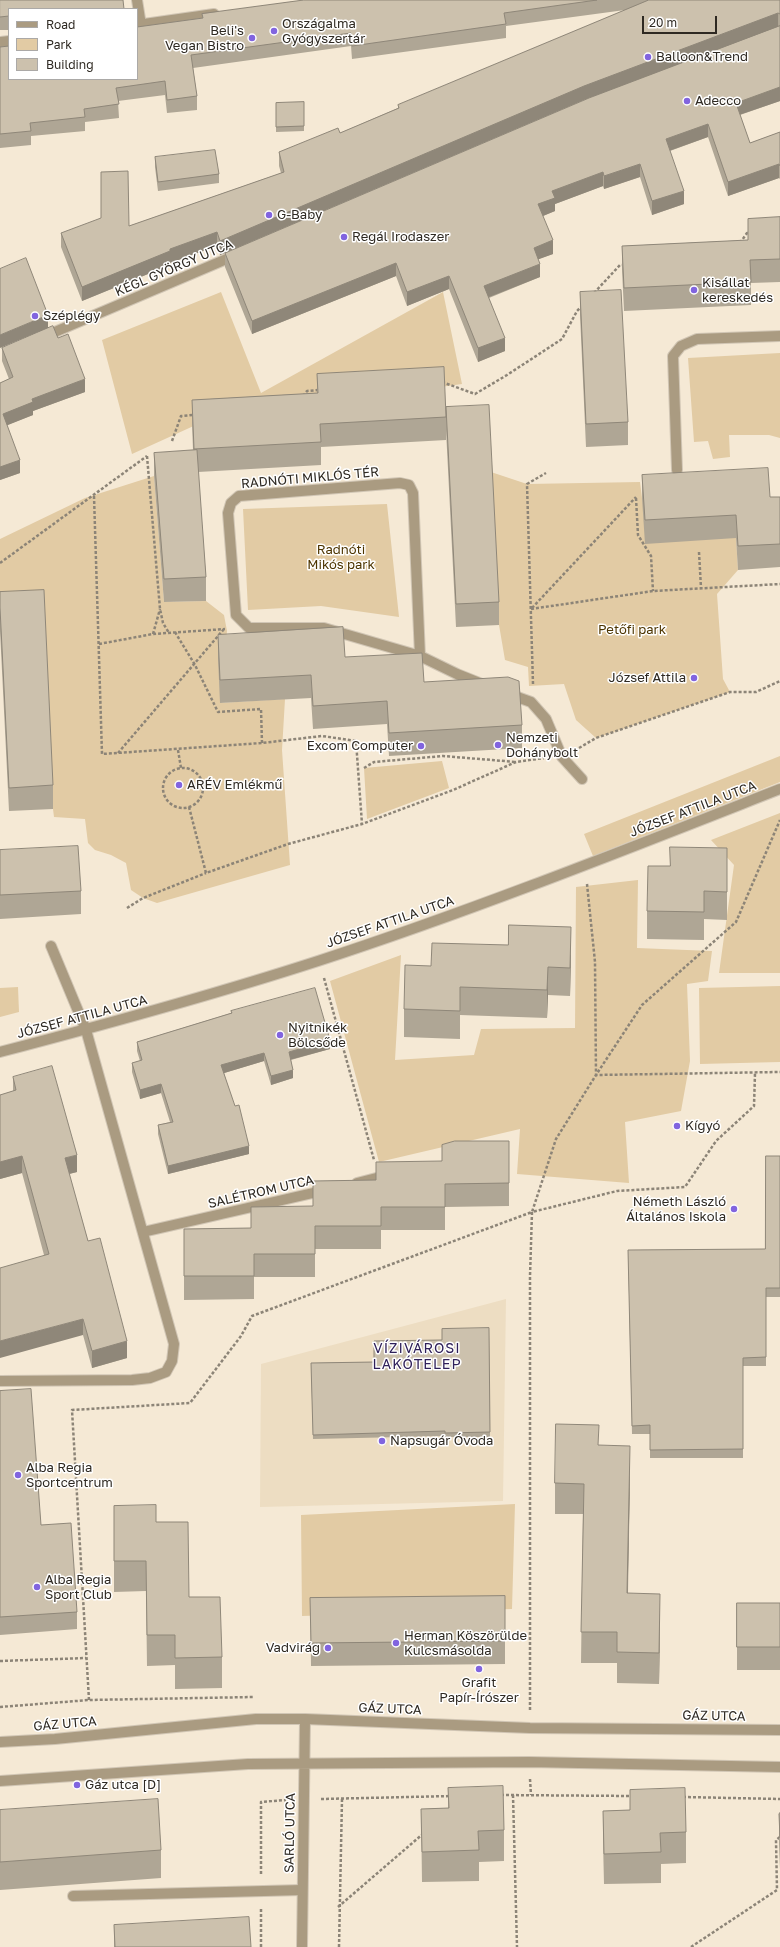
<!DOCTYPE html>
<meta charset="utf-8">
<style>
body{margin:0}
#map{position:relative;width:780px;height:1947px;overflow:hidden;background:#f5e9d5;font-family:"Golos Text",sans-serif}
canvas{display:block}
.legend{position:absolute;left:8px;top:8px;width:130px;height:72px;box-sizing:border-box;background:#fff;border:1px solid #aba9a7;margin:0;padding:5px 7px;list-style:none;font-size:12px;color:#2e2922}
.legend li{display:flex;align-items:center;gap:8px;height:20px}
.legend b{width:20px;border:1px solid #aba9a7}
.scale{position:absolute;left:642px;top:16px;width:75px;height:18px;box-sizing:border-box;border:2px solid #2e2922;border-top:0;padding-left:5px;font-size:12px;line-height:14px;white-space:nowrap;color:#2e2922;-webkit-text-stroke:3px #fff;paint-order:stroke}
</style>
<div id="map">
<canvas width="780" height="1947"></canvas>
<ul class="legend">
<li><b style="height:5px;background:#aa9b81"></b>Road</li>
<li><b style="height:11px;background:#e2cba4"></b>Park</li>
<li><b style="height:11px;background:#ccc1ad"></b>Building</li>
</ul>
<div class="scale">20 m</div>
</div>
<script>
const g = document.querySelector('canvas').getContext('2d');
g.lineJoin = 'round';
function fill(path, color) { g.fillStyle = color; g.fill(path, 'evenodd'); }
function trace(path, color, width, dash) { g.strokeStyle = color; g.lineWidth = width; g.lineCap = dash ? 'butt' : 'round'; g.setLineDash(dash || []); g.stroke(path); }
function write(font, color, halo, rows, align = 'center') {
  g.font = font + ' "Golos Text",sans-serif'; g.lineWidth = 3; g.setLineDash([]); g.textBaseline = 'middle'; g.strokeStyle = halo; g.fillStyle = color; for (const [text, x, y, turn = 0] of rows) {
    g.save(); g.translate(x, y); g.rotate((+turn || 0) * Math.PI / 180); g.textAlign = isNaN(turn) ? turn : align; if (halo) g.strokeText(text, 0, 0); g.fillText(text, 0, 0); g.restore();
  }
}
fill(new Path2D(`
 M506,1299L503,1501L260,1507L261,1364Z`), '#edddc2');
fill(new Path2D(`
 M221,292L261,393L443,292L462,384L209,419L132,454L102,340Z
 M780,353V438L769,435H729L730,457L713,459L708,441L694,442L688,358Z
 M491,472L527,484L640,482L642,498L736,538L738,570L717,594L723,679L730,692L596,738L576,720L564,684L529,686L528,667L505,660L499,625Z
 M154,476L164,602L206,601L224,615L227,631L220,703L285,699L282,750L290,865L157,903L143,898L131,890L126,863L111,855L95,850L88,843L85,819L54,817L53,809L0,615V539L85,498Z
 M387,504L399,617L321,606L248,610L243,509Z
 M780,756V782L593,856L584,834Z
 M442,761L449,788L367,819L364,768Z
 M780,813V973H719L734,865L711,840Z
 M638,880L637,948L712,951L708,981L687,984L690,1061L681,1111L625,1122L629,1183L517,1174L520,1129L379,1162L330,981L401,955L395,1060L474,1055L481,1029L575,1028L576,887Z
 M780,986V1062L700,1064L699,988Z
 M18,987L19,1012L0,1017V988Z
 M515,1504L512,1609L302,1616L301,1515Z`), '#e2cba4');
const service = new Path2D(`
 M357,1183L388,1175
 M143,1232L326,1190
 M0,1381L132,1380L150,1378L166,1372L172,1361L174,1344L86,1030L51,946
 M73,1896L302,1890`);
const minor = new Path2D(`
 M137,0L141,25
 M137,25L214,14
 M0,42L9,41
 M43,337L236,255
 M677,470L673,356L681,346L697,339L780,336
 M420,656L413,493L409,485L400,483L239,496L231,503L228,513L236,615L249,628H324L420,656L457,674L482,684
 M509,694L531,702L546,719L562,757L582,779
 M0,1052C107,1024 213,995 318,961C474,910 627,849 780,789
 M0,1742L55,1739L256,1719H305L530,1728L780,1730
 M0,1781L248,1764L529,1762L780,1767
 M302,1947L305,1719`);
trace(service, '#d1c6b5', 12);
trace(minor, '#d1c6b5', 12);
trace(new Path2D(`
 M740,243L747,233H750
 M594,293L620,265H624
 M442,382L475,394L507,375L562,339L577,311L582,306
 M303,396L307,391L319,390
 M172,441L181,416L193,415
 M147,456L160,609L163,623L169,633
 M94,496L102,754L262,743L322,736L356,741L362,824
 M636,498L638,535L651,556L653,591
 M699,552L701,588
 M0,563L147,456
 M532,608L636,497
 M531,609L653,591L780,584
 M175,632L195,665L218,712L261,709L262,743
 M153,634L160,609
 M99,644L153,634L225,629
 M533,684L527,484L546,473
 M579,748L596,738L730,692H756L780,681
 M178,750L181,768
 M118,753L224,629
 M163 788a20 20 0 1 1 40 0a20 20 0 1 1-40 0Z
 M364,768L374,762L443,756L516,762
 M189,807L206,873L288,844L362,824L453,790L516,762L544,758
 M587,884L595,962L596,1075L780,1072
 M127,908L143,898L206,873
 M324,978L374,1160
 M0,1661L86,1658
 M89,1700L72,1410L190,1403L241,1336L252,1316L532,1212L556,1139L596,1075L642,1005L736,922L780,820
 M0,1707L89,1700L254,1697
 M530,1710V1276L532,1212L617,1191L685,1187L716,1141L754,1106L755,1073
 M530,1779L531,1795
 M501,1795L632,1796
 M513,1795L517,1947
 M683,1797L780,1799
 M321,1799L452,1796
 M261,1874V1802L286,1800
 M338,1907L424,1833
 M261,1947V1909
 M339,1947L342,1799
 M691,1947L777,1890L776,1840L780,1837`), '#8c8477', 2.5, [3, 2]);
trace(service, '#aa9b81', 10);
trace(minor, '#aa9b81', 10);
fill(new Path2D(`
 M0,0L9,9V30H0Z
 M304,0H780V101L740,115L750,143L780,132V179L779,178L728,196L708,137L670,151L684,204L652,215L640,177L604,189L603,186L555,204V211L543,216L553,254L538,259L540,277L489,298L505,351L478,362L449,289L407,306L396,276L252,334L225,267V253L778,27L584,100L220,255L217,246L170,263V265L82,301L61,247V233L129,226L281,173L279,166V152L340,133L398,108V105L625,10L506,26V38L352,59L351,46L193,68L197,96V110L167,113L165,95L118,101L119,118L85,122V131L31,136V145L0,148V47L202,18V14Z
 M304,102V131L276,132V103Z
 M155,157L219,174V183L158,191L155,167Z
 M780,217V282L751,283V305L624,311L622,270V246L748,240V219Z
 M580,292L628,422V445L586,447L580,315Z
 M58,338L85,392L33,411V415L7,425L20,473L0,480V383L9,379L2,361V348Z
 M317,374L446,417V440L321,447V465L198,472L206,577V601L164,602L154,476V453L193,450L192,423V400L317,393Z
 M446,407L499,602V625L456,627L446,430Z
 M642,475L770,497H780V567L738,570L736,538L645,544L642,498Z
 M0,592L53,785V809L9,811L0,631Z
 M218,635L345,657L424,682L522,725V748L389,756L387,724L313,729L311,698L220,703L218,658Z
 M0,850L81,891V914L0,919Z
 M727,876V920L704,919V940L647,939V911Z
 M571,955L570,996L548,995L547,1018L460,1015V1039L404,1037V1009L431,966Z
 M231,1011L330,1049L291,1060L293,1078L271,1085L264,1061L224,1073L249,1154L168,1174L158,1134V1125L170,1122L161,1093L140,1099L132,1072V1063L140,1061L137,1051V1042L231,1013Z
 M13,1077L77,1172L69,1174L88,1241L127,1358L92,1368L83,1335L44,1255L22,1173L0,1179V1095L13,1091Z
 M509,1141V1206L445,1207V1230H381V1249H315V1277H254V1299L184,1300V1229L251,1228L313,1206V1181L376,1180Z
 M780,1156V1297H766V1366H743V1458H650V1434H632L628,1250L765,1249Z
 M489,1328L490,1437H445V1436L313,1439L311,1363L374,1362L442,1340Z
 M0,1391L41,1525L77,1612V1629L0,1635Z
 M599,1445L630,1477L628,1593L660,1624L659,1684L617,1683V1663H581L583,1514H555V1483Z
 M114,1506L156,1522L189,1597L222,1657V1688L175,1689V1665L147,1666L146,1591L114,1592Z
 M505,1596V1664L311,1666L310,1598Z
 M737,1603H780V1670H737Z
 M448,1788L504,1830V1861L479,1862V1881L422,1882L421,1809L448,1808Z
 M630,1790L686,1832V1863L661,1864V1883L604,1884L603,1841V1811L630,1810Z
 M0,1810L161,1850V1878L0,1890Z
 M780,1813V1869L779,1844V1814Z
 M114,1925L251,1947H114Z`), '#afa695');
fill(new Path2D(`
 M778,13V27L584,100L220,255V241L584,86Z
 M780,87V101L736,116V103Z
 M708,124V137L666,152V139Z
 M640,164V177L604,189V176Z
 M779,164V178L728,196V182Z
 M603,172V186L555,204V211L538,218V204L552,191Z
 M684,191V204L652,215V201Z
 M217,232V246L170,263V265L82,301V287L170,249Z
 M553,240V254L534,261V248Z
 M396,263V276L252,334V321Z
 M540,264V277L484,299V286Z
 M449,276V289L407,306V292Z
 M48,315V328L0,348V335Z
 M505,338V351L478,362V348Z
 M85,379V392L33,411V415L3,427V414L32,399Z
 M20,460V473L0,480V467Z
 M571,927V955L570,996V968Z
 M548,967V995L547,1018V990Z
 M330,1040V1049L289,1060V1052Z
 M264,1053V1061L221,1074V1065Z
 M293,1070V1078L271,1085V1076Z
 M161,1084V1093L140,1099V1090Z
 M249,1146V1154L168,1174V1166Z
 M77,1155V1172L65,1175V1158Z
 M22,1156V1173L0,1179V1162Z
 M83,1319V1335L0,1358V1341Z
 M127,1341V1358L92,1368V1351Z
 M630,1446V1477L627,1624V1593Z
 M660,1594V1624L659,1684V1653Z`), '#8f8779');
const building = new Path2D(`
 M0,0H123L124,9H9V16L0,17Z
 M304,0H597L504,13L506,24L352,46L351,33L191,55L197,96L167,100L165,81L116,88L119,104L84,109L85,117L30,123L31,131L0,134V47L9,46V79H137V27L203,18L202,14Z
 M649,0H780V14L778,13L584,86L220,241L217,232L170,249V251L82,287L61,233L101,218V172L128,171L129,226L284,172L279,152L338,128L340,133L399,108L398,105Z
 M780,26V87L736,103L750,143L780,132V166L779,164L728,182L708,124L666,139L684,191L652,201L640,164L604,176L603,172L552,191L555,198L538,204L553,240L534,248L540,264L484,286L505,338L478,348L449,276L407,292L396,263L252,321L225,253L589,98Z
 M304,102V126L276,127V103Z
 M215,150L219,174L158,182L155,157Z
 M780,217V259L750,260L751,282L624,288L622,246L748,240V219Z
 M26,258L48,315L0,335V269Z
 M621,290L628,422L586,424L580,292Z
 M53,326L58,338L68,334L85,379L32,399L33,402L3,414L20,460L0,467V383L13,377L2,348Z
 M444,367L446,417L320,424L321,442L194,449L192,400L318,393L317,374Z
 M489,405L499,602L456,604L446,407Z
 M197,450L206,577L164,579L154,453Z
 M768,468L770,497H780V544L738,546L736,515L645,520L642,475Z
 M44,590L53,785L9,788L0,608V592Z
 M343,627L345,657L422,653L424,682L508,677L519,681L522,725L389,733L387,701L313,706L311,675L220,680L218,635Z
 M78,846L81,891L0,895V850Z
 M670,847L727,848V892L704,891V912L647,911L648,866H670Z
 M509,925L571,927L570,968L548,967L547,990L460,987V1011L404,1009L405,965L431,966L432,943L508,945Z
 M315,988L330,1040L289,1052L293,1070L271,1076L264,1053L221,1065L235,1106L239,1105L249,1146L168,1166L158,1125L173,1122L161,1084L140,1090L132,1063L142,1060L137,1042L232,1013L231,1011Z
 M52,1066L77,1155L65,1158L88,1241L100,1238L127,1341L92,1351L83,1319L0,1341V1268L49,1254L22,1156L0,1162V1095L16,1090L13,1077Z
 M455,1141H509V1183L445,1184V1207H381V1226H315V1254H254V1276H184V1229L251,1228V1207L313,1206V1181L376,1180V1162L442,1161V1145Z
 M766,1156H780V1288H766V1357L743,1358V1449L650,1450V1425L632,1426L628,1250L765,1249Z
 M489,1328L490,1432L445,1433V1431L313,1435L311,1363L374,1362V1341L442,1340V1329Z
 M31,1389L41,1525L71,1523L77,1612L0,1617V1391Z
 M556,1424L599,1425L598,1445L630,1446L627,1593L660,1594L659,1653L617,1652V1632H581L584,1484L555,1483Z
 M156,1505V1522H188L189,1597H220L222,1657L175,1658V1635H147L146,1561H114V1506Z
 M505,1596V1641L311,1643L310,1598Z
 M737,1603H780V1647H737Z
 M503,1786L504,1830L478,1831L479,1850L422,1852L421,1809L449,1808L448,1788Z
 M685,1788L686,1832L660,1833L661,1852L604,1854L603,1811L630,1810V1790Z
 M158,1799L161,1850L0,1862V1810Z
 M780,1813V1838L779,1814Z
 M249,1917L251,1947H115L114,1925Z`);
fill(building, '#ccc1ad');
trace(building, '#8f8779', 1);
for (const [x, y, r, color] of [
 [274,31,4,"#8164df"],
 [252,38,4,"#8164df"],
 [648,57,4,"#8164df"],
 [687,101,4,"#8164df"],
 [269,215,4,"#8164df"],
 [344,237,4,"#8164df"],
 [694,290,4,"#8164df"],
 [35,316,4,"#8164df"],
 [694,678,4,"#8164df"],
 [498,745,4,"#8164df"],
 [421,746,4,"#8164df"],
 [179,785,4,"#8164df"],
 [280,1035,4,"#8164df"],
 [677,1126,4,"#8164df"],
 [734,1209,4,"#8164df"],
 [382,1441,4,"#8164df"],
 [18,1475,4,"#8164df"],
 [37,1587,4,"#8164df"],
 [396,1643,4,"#8164df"],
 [328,1648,4,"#8164df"],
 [479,1669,4,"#8164df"],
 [77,1785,4,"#8164df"]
]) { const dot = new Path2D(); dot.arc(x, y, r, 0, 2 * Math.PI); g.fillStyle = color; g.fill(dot); trace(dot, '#fff', 1.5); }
write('13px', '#2e2922', '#fff', [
 ["Országalma",282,24],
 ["Gyógyszertár",282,39],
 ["Beli's",244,31,"right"],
 ["Vegan Bistro",244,46,"right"],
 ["Balloon&Trend",656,57],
 ["Adecco",695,101],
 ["G-Baby",277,215],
 ["Regál Irodaszer",352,237],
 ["Kisállat",702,283],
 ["kereskedés",702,298],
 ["Széplégy",43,316],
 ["József Attila",686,678,"right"],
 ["Nemzeti",506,738],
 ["Dohánybolt",506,753],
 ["Excom Computer",413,746,"right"],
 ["ARÉV Emlékmű",187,785],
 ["Nyitnikék",288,1028],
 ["Bölcsőde",288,1043],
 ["Kígyó",685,1126],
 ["Németh László",726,1202,"right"],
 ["Általános Iskola",726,1217,"right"],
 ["Napsugár Óvoda",390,1441],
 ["Alba Regia",26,1468],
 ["Sportcentrum",26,1483],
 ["Alba Regia",45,1580],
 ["Sport Club",45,1595],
 ["Herman Köszörülde",404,1636],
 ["Kulcsmásolda",404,1651],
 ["Vadvirág",320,1648,"right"],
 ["Grafit",479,1683,"center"],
 ["Papír-Írószer",479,1698,"center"],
 ["Gáz utca [D]",85,1785]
], 'left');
write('13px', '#2e2922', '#fff', [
 ["KÉGL GYÖRGY UTCA",174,268,-23],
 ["RADNÓTI MIKLÓS TÉR",310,478,-5],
 ["JÓZSEF ATTILA UTCA",693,809,-21],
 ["JÓZSEF ATTILA UTCA",390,922,-19],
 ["JÓZSEF ATTILA UTCA",82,1017,-15],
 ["SALÉTROM UTCA",261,1192,-13],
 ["GÁZ UTCA",390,1709,2],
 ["GÁZ UTCA",714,1716,1],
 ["GÁZ UTCA",65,1724,-5],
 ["SARLÓ UTCA",290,1833,-89]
]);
write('13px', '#4d3500', '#fff', [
 ["Radnóti",341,550],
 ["Mikós park",341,565],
 ["Petőfi park",632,630]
]);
g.letterSpacing = '1px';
write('14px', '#2f205a', '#fff', [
 ["VÍZIVÁROSI",417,1349],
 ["LAKÓTELEP",417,1365]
]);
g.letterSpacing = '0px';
</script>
